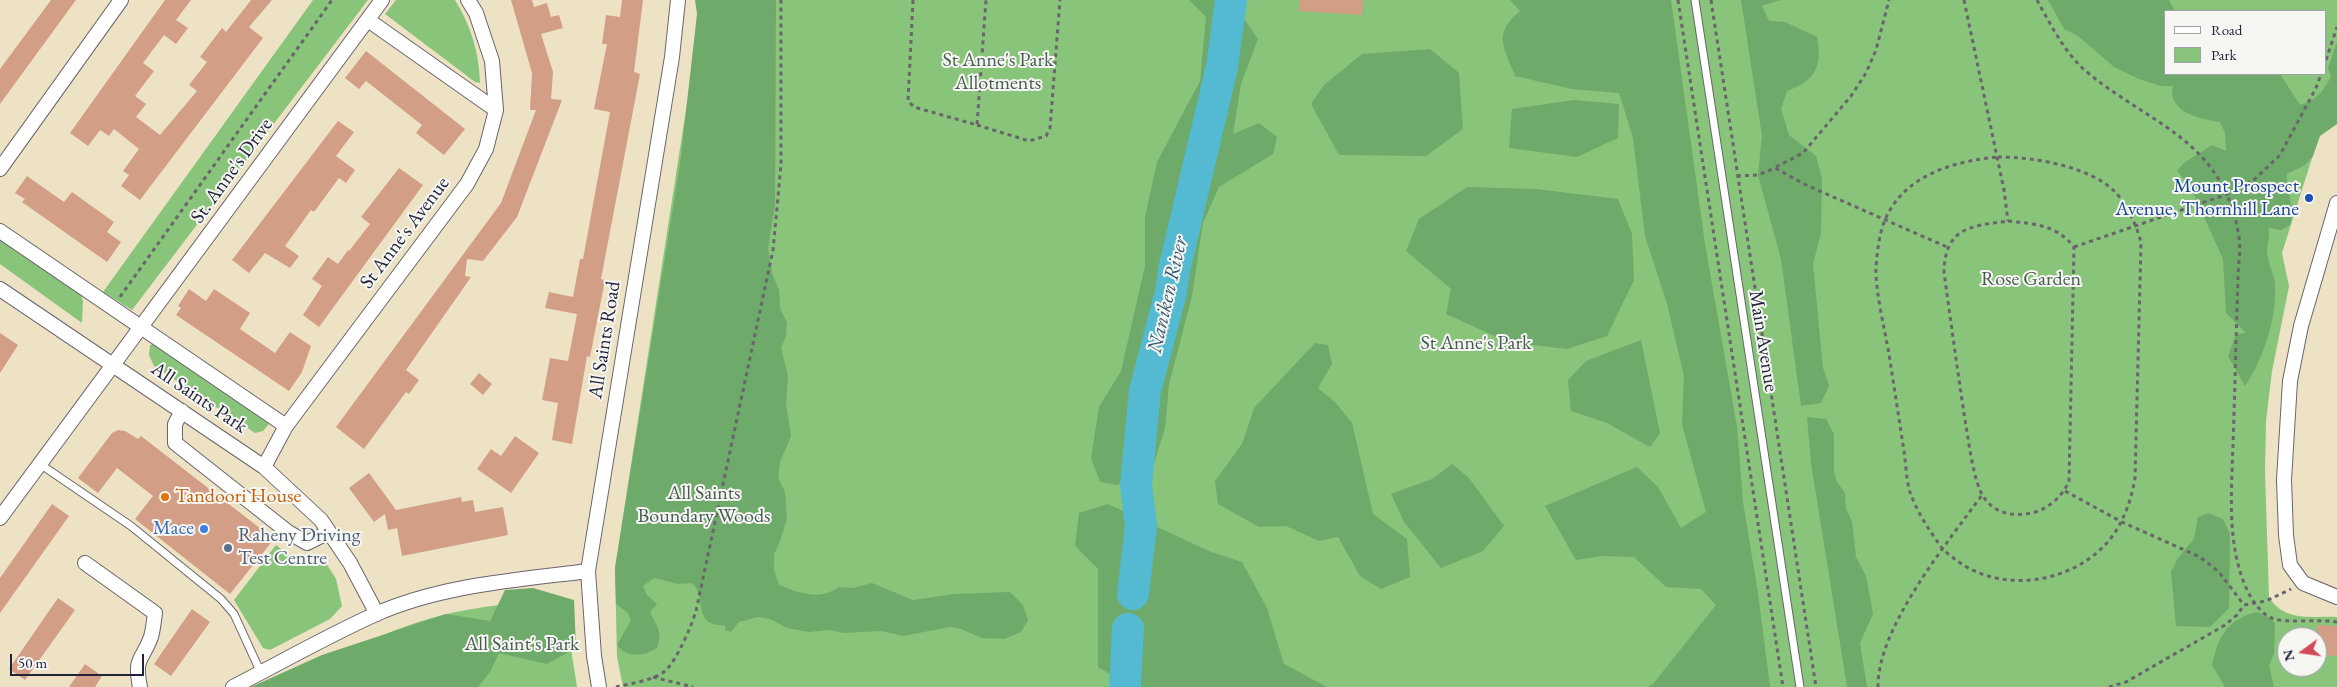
<!DOCTYPE html>
<style>
body{margin:0}
#map{position:relative;width:2337px;height:687px;overflow:hidden;background:#eee2c5;font-family:"EB Garamond",serif}
canvas{display:block}
.legend{position:absolute;left:2164px;top:10px;width:162px;height:65px;box-sizing:border-box;background:#f6f6f2;border:1px solid #a1a1a9;margin:0;padding:6px 9px;list-style:none;font-size:15px;color:#22223b}
.legend li{display:flex;align-items:center;gap:10px;height:25px}
.legend b{width:25px;border:1px solid #a1a1a9}
.north{position:absolute;left:2277px;top:627px;width:50px;height:50px;box-sizing:border-box;background:#f6f6f2;border:1px solid #a1a1a9;border-radius:50%;rotate:256deg;font-size:14px;font-weight:700;line-height:20px;text-align:center;color:#22223b}
.north::after{content:'';display:block;margin:auto;width:18px;height:22px;background:#d1495b;clip-path:polygon(50% 0,100% 100%,50% 72%,0 100%)}
.scale{position:absolute;left:10px;top:654px;width:134px;height:22px;box-sizing:border-box;border:2px solid #22223b;border-top:0;padding-left:6px;font-size:15px;line-height:18px;white-space:nowrap;color:#22223b;-webkit-text-stroke:4px #f6f6f2;paint-order:stroke}
</style>
<div id="map">
<canvas width="2337" height="687"></canvas>
<ul class="legend">
<li><b style="height:6px;background:#fff"></b>Road</li>
<li><b style="height:14px;background:#88c47a"></b>Park</li>
</ul>
<div class="north">N</div>
<div class="scale">50 m</div>
</div>
<script>
const g = document.querySelector('canvas').getContext('2d');
g.lineJoin = 'round';
function fill(path, color) { g.fillStyle = color; g.fill(path, 'evenodd'); }
function trace(path, color, width, dash) { g.strokeStyle = color; g.lineWidth = width; g.lineCap = dash ? 'butt' : 'round'; g.setLineDash(dash || []); g.stroke(path); }
function write(font, color, halo, rows, align = 'center') {
  g.font = font + ' "EB Garamond",serif'; g.lineWidth = 4; g.setLineDash([]); g.textBaseline = 'middle'; g.strokeStyle = halo; g.fillStyle = color; for (const [text, x, y, turn = 0] of rows) {
    g.save(); g.translate(x, y); g.rotate((+turn || 0) * Math.PI / 180); g.textAlign = isNaN(turn) ? turn : align; if (halo) g.strokeText(text, 0, 0); g.fillText(text, 0, 0); g.restore();
  }
}
fill(new Path2D(`
 M313,0H368L132,310L103,292Z
 M396,0H455C471,26 479,52 480,83L475,82L385,14Z
 M700,0H2337V124L2319,136L2282,253L2289,286L2272,371L2266,421L2265,472L2269,597C2284,622 2311,616 2337,617V687H623L617,657L615,568L701,13ZM2166,11H2326V74H2166ZM2287,637H2317V667H2287Z
 M0,237L79,289L83,301L82,323L0,264Z
 M153,344L268,419L269,424L263,431L255,433L154,366L149,355L150,345Z
 M276,545L299,563H326L336,579L342,606L330,619L270,650L263,648L234,600Z
 M557,598L568,630L577,687H273C327,661 381,631 439,616C477,606 518,603 557,598Z`), '#88c47a');
fill(new Path2D(`
 M695,0H776L775,204L768,249L772,273L779,290L780,308L787,323L786,336L781,348L788,376L786,404L791,436L780,462L778,478L785,492L787,519L779,544L774,554V570L779,585C799,593 820,601 839,587L853,588L872,583L913,600L954,594L1010,592L1023,605L1028,620L1021,632L1004,639L982,638L961,629L950,627L903,636L881,631L844,633L830,630L809,632L787,628L770,619L758,617L739,622L731,632L725,630V625C692,628 707,595 692,583L678,584L654,578L643,586L647,595L657,604L650,612C657,626 663,633 657,648C644,656 627,659 617,645L631,620L628,613L616,604L615,568L680,164L697,14Z
 M1189,0H1231L1258,39L1241,84L1233,134L1259,123L1277,137L1273,154L1219,187L1203,223L1192,296L1169,385L1165,428L1150,476L1116,485L1100,482L1091,458L1099,407L1121,371L1145,266V217L1157,162L1200,81L1206,17Z
 M1510,0H1671L1705,244L1737,427L1743,502L1758,593L1770,687H1648L1653,684L1716,605L1701,589L1666,587L1634,557L1603,556L1576,560L1545,506L1637,467L1658,487L1681,528L1706,512L1682,424L1684,376L1667,304L1645,236L1633,138L1619,93L1572,89L1515,76C1504,46 1492,35 1520,11Z
 M1741,0H1781L1762,6L1769,21L1785,22L1817,37C1823,66 1815,81 1787,91L1781,109L1789,135L1816,156L1822,178L1821,233L1813,264L1823,368L1829,386L1821,403L1801,406L1781,259L1758,175L1762,136Z
 M2048,0H2169L2175,11H2166V74H2280L2300,105C2317,100 2322,92 2331,77L2328,68L2337,42V124L2320,136L2313,156L2305,165L2287,174C2286,193 2296,207 2290,225L2281,230L2268,228C2271,236 2267,242 2267,250C2267,262 2274,273 2275,284C2277,318 2264,357 2245,386L2228,356L2236,334L2246,333L2226,313L2223,259L2190,186L2177,171L2184,163L2212,145L2226,151L2225,133L2220,122C2199,119 2167,112 2173,86H2161L2139,79L2114,67L2078,36L2064,29Z
 M1430,49L1459,73L1463,129L1426,156L1339,155L1311,104L1324,85L1362,54Z
 M1574,100L1619,104L1618,138L1577,157L1509,148L1512,109Z
 M1467,187L1536,189L1618,199L1632,234L1634,280L1607,336L1567,349L1508,342L1446,314L1451,289L1406,251L1419,219Z
 M1641,340L1660,433L1650,447L1607,423L1571,411L1568,380L1586,361Z
 M1315,343L1328,345L1332,364L1318,388L1335,402L1352,423L1373,514L1407,539L1410,577L1381,589L1360,576L1338,537L1319,541L1286,526L1259,527L1218,504L1215,481L1242,444L1254,408Z
 M1807,417L1826,419L1834,434V472L1837,482L1845,493L1846,509L1852,521L1856,557L1866,576L1873,614L1860,643L1867,687H1847L1811,463Z
 M1452,464L1469,478L1504,526L1483,551L1441,568L1404,522L1391,494L1432,479Z
 M1108,504L1211,552L1242,562L1267,608L1284,664L1327,687H1132L1098,667V569L1075,546L1079,513Z
 M2208,513L2223,519L2230,534L2229,608L2210,627L2176,626L2171,572L2178,558L2194,539L2198,517Z
 M533,588L574,600L576,648L547,664L499,653L490,672L478,687H251L322,655L446,614L490,621L505,590Z
 M2257,612L2267,616L2275,623L2274,653L2269,666L2274,687H2225L2212,665C2218,636 2228,619 2257,612Z`), '#6eaa6a');
trace(new Path2D(`
 M1133,594L1141,526L1136,485L1145,391L1171,292L1174,270L1222,67L1231,0
 M1125,687L1128,629`), '#54bad2', 32);
fill(new Path2D(`
 M51,0H76L0,104V69Z
 M165,0H191L176,20L188,28L176,44L164,35L143,63L154,71L135,96L146,104L136,117L160,135L197,91L189,85L207,62L200,57L222,28L226,32L251,0H272L249,27L263,38L140,200L121,186L129,175L123,171L139,149L114,129L109,136L100,130L88,146L70,133Z
 M511,0H532L534,7L547,3L551,17L559,15L563,28L541,34L553,72L551,99L562,100L517,217L483,261L467,259L465,276L471,277L406,370L419,380L409,394L406,392L364,449L336,427L501,203L536,110H530L532,73Z
 M622,0H643L634,72L640,74L601,279L605,280L590,357L587,356L572,444L552,440L558,403L542,400L550,358L568,361L577,314L545,308L549,292L573,297L580,259H583L610,112L594,109L607,44H602L606,15L620,17Z
 M1300,0H1363L1362,15L1299,11Z
 M366,51L465,129L444,155L416,133L422,125L366,81L359,89L345,78Z
 M338,121L354,132L336,156L355,170L346,183L339,178L314,212L311,210L285,246L299,256L290,268L265,253L249,273L232,260Z
 M399,168L423,185L319,327L303,315L322,286L312,279L328,257L338,264L348,250L349,251L370,224L361,217Z
 M27,176L64,202L72,192L114,222L107,232L121,242L107,262L22,202L25,199L15,193Z
 M189,289L206,301L214,289L250,313L240,329L275,353L290,332L311,346L302,372L289,391L176,315L181,308L178,306Z
 M0,333L18,345L0,373Z
 M479,373L492,384L483,395L470,384Z
 M118,430L125,431L138,439L141,436L274,539L230,594L135,519L153,496L117,468L98,493L78,478L112,433Z
 M515,436L539,453L511,493L477,469L491,449L501,456Z
 M369,473L396,510L461,497L462,502L473,500L475,512L503,507L508,535L402,556L397,528L388,530L385,514L374,522L349,488Z
 M52,504L69,516L0,613V578Z
 M58,598L75,610L25,680L9,669Z
 M192,609L210,622L171,676L154,664Z
 M2317,625L2337,626V656L2317,655Z
 M85,664L102,676L95,687H69Z`), '#d39e86');
const service = new Path2D(`
 M1695,0L1800,687
 M40,464L131,526L221,599L234,614L261,673`);
const minor = new Path2D(`
 M368,20L496,110
 M0,169L121,0
 M2337,203L2301,326L2290,381L2284,480L2286,535L2290,565L2303,583L2337,597
 M0,231L286,426
 M0,289L264,467L321,520L350,563L377,614
 M182,411L175,424V443L288,532L307,543L329,532
 M264,467L286,426L467,184L486,149L496,110L492,61L476,13L468,0
 M0,518L382,0
 M85,563L155,613C154,621 153,630 151,637C142,662 134,656 140,687
 M233,687C280,663 327,636 376,614C442,585 517,580 588,571
 M599,687L594,656L588,571L672,57L678,0`);
trace(service, '#69656b', 9);
trace(minor, '#69656b', 16);
trace(new Path2D(`
 M913,0L908,101L914,107L977,125L986,0
 M1678,0L1783,687
 M1711,0L1816,687
 M1964,0L2004,190L2008,221
 M2037,0C2051,25 2065,54 2088,73C2153,126 2224,141 2239,237C2241,250 2238,266 2238,280C2236,335 2235,389 2233,444C2232,479 2229,516 2235,550C2239,573 2250,610 2274,619C2287,623 2321,619 2337,622
 M2326,60L2337,27
 M977,125L1029,141L1046,136L1050,128L1060,0
 M1998,157C2033,157 2092,166 2117,194C2129,208 2136,225 2141,242L2135,479C2130,505 2121,530 2101,549C2063,585 1998,592 1956,560C1951,556 1945,552 1942,548C1930,532 1916,510 1910,492C1906,479 1906,464 1904,451C1899,419 1894,386 1889,354C1885,331 1875,290 1876,268C1877,253 1879,234 1885,220C1904,175 1954,161 1998,157Z
 M1776,167L1803,153L1851,96L1866,73L1876,50L1889,0
 M1737,176L1758,175L1775,168L1806,185L1947,247
 M2008,221C2035,224 2057,225 2074,247L2069,481C2062,498 2045,512 2026,514C2009,516 1993,512 1983,496C1974,482 1969,444 1966,426C1958,375 1951,323 1944,272C1945,227 1971,226 2008,221Z
 M2074,247L2228,194L2255,179L2280,155L2316,88L2321,74
 M120,297L332,0
 M2065,491L2122,522L2200,557L2219,572L2244,605
 M653,677L693,687
 M616,687C631,683 653,681 665,671C677,660 691,627 696,611L773,250L781,165V0
 M1878,687C1877,628 1948,542 1982,495
 M2109,687L2126,682L2225,625L2237,615L2244,605L2266,601L2291,589`), '#69656b', 3, [4, 4]);
trace(service, '#fff', 7);
trace(minor, '#fff', 14);
for (const [x, y, r, color] of [
 [2309,198,5,"#1a4fb4"],
 [165,497,5,"#e8710a"],
 [204,529,5,"#3f7fe0"],
 [228,548,5,"#5c6f8a"]
]) { const dot = new Path2D(); dot.arc(x, y, r, 0, 2 * Math.PI); g.fillStyle = color; g.fill(dot); trace(dot, '#f6f6f2', 2); }
write('20px', '#465b51', '#f6f6f2', [
 ["St Anne's Park",998,61],
 ["Allotments",998,84],
 ["Rose Garden",2031,280],
 ["St Anne's Park",1476,344],
 ["All Saints",704,494],
 ["Boundary Woods",704,517],
 ["All Saint's Park",522,645]
]);
write('20px', '#22223b', '#f6f6f2', [
 ["St. Anne's Drive",232,171,-54],
 ["St Anne's Avenue",405,233,-53],
 ["All Saints Road",605,340,-81],
 ["Main Avenue",1763,341,81],
 ["All Saints Park",199,398,34]
]);
write('20px', '#164399', '#f6f6f2', [
 ["Mount Prospect",2299,187],
 ["Avenue, Thornhill Lane",2299,210]
], 'right');
write('20px', '#c56008', '#f6f6f2', [
 ["Tandoori House",175,497]
], 'left');
write('20px', '#366cbe', '#f6f6f2', [
 ["Mace",194,529]
], 'right');
write('20px', '#4e5e75', '#f6f6f2', [
 ["Raheny Driving",238,536],
 ["Test Centre",238,559]
], 'left');
write('italic 21px', '#345770', '#f6f6f2', [
 ["Naniken River",1168,295,-77]
]);
</script>
